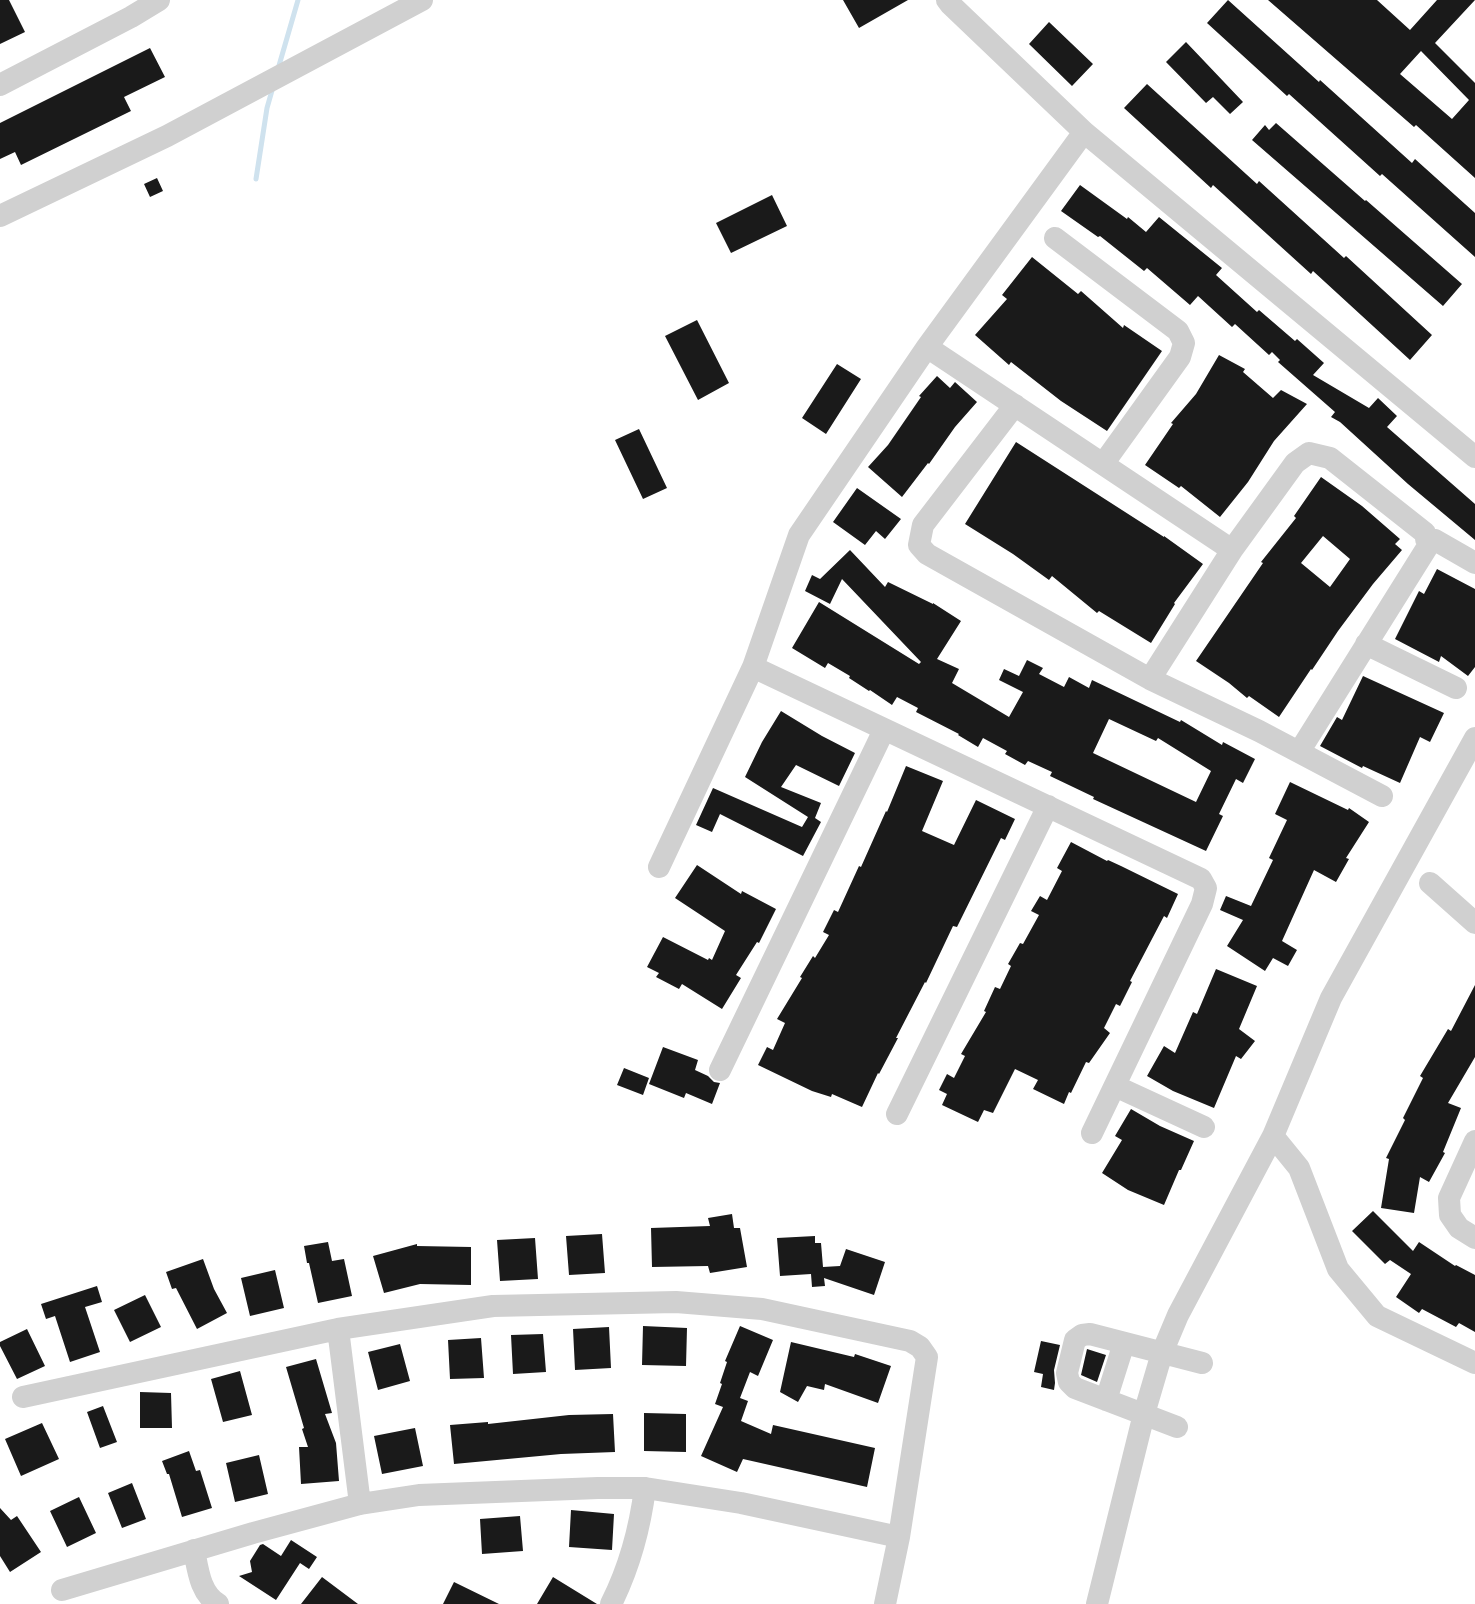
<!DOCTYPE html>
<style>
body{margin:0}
canvas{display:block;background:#fff}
</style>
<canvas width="1475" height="1604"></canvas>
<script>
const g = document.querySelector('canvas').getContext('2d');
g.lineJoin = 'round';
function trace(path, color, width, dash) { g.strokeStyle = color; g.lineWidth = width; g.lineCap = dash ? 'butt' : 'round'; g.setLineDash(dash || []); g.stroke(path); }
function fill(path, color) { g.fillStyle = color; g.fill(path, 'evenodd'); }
trace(new Path2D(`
 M278,69L298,0
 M256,179L267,108L273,87`), '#cfe2ee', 5);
fill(new Path2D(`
 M0,0H9L25,32L0,44Z
 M843,0H908L859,28Z
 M1228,0L1319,82L1320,80L1412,163L1415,159L1475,213V257L1382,174L1380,176L1289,94L1287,96L1207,23Z
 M1268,0H1377L1410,30L1437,0H1475L1435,43L1475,83V178L1416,125L1414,127ZM1421,51L1469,100L1452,119L1400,74Z
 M1049,22L1093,64L1072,86L1029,44Z
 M1186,42L1243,102L1230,114L1213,97L1206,103L1166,62Z
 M150,48L165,77L124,97L131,111L21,165L15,152L0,159V123Z
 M1147,84L1257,184L1259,181L1344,258L1346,256L1432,335L1410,360L1313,271L1311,274L1213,185L1211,188L1124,108Z
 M1276,123L1365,201L1366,200L1462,284L1443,306L1252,140L1265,125L1269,130Z
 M157,178L163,191L150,197L144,184Z
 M1080,185L1127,219L1128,217L1146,232L1159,217L1222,268L1216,275L1257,312L1259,310L1295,341L1297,339L1324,363L1313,375L1369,408L1378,398L1397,416L1387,427L1475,504V540L1408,484L1340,422L1331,417L1335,412L1278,362L1280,360L1272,352L1269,355L1235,324L1232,327L1198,296L1190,305L1147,268L1144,271L1100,236L1098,237L1061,211Z
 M772,195L787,226L731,253L716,223Z
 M1032,257L1078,294L1081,291L1123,328L1124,325L1162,351L1107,431L1061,401L1011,362L1009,365L975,335L1007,299L1002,295Z
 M697,320L729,383L698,400L665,336Z
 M1219,355L1245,369L1243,372L1273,398L1281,390L1307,404L1274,441L1248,482L1220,517L1181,486L1179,488L1145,465L1173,424L1171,423L1196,394Z
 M837,364L861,379L826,434L802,418Z
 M937,376L950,388L955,382L977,402L955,427L929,464L928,463L902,497L868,467L888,445L921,397L919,396Z
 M639,429L667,488L643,499L615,440Z
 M1016,442L1164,537V536L1203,564L1174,603L1175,604L1151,643L1099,611L1097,613L1052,576L1049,580L1013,554L965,524Z
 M1321,477L1362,506L1400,539L1395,544L1402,550L1373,584L1338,631L1312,670L1311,669L1279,717L1249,696L1247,698L1229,683L1196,661L1263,563L1261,562L1296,518L1294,516ZM1323,536L1350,559L1330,587L1301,563Z
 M857,488L901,519L885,539L876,531L865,545L833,522Z
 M850,550L885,587L888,582L933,604V603L961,621L937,659L959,669L952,683L1009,717L1023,692L999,680L1004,669L1019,676L1027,660L1043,668L1039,674L1064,687L1069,677L1089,688L1092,680L1180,722L1181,720L1222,745L1223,742L1255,759L1243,783L1236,779L1219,814L1223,816L1206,851L1093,799L1094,797L1050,776L1052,772L1028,761L1025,765L1005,754L1007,751L983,738L978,747L958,735L959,734L916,712L918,708L897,697L892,705L870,690L869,691L849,678L850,676L828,663L825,668L792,648L819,602L919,664L921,662L842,579L830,604L805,591L812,575L820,579ZM1109,719L1156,741L1158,738L1211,771L1196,802L1093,753Z
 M1437,569L1475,589V667L1468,676L1441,656L1439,662L1395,639L1419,591L1424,594Z
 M1363,676L1444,713L1430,742L1420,737L1400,783L1363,766L1362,768L1320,746L1337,717L1342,720Z
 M781,711L822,736L855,753L839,786L796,765L781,787L821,803L815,818L821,822L803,856L720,814L712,832L696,825L713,788L802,827L808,817L745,777L762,742Z
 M906,766L943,781L922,831L954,845L976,800L1015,819L1005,840L1001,838L957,927L953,926L926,983L925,982L896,1038H898L879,1074L878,1073L862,1107L832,1094L831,1097L812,1091L758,1065L767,1047L773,1050L785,1023L777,1019L802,978L800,977L813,956L815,958L829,935L823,932L834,910L838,912L859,866L861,867L886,811L887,812Z
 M1290,782L1348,810L1349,808L1369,822L1346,858L1349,859L1336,882L1314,870L1282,941L1297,950L1288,966L1273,958L1265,971L1227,946L1243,920L1220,910L1226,896L1251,906L1273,860L1269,858L1287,820L1275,814Z
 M1071,842L1107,861L1108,860L1121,866L1178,894L1167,918L1164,916L1130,981L1132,982L1120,1006L1116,1004L1104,1028L1110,1033L1089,1063L1086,1062L1071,1093L1069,1092L1064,1104L1033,1089L1038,1080L1015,1069L993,1113L984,1110L978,1122L942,1105L947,1094L939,1090L947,1074L954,1078L965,1056L961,1054L986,1012L984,1011L995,987L1000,989L1011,966L1008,964L1020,943L1023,944L1039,915L1031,911L1040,896L1047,900L1062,871L1057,868Z
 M697,865L741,894L742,891L776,909L759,943L757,942L736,975L741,978L722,1009L682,984L679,989L656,977L659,973L647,967L663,937L708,960L709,958L712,960L725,931L675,898Z
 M1216,969L1257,986L1239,1029L1255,1041L1241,1059L1236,1056L1214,1108L1173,1091L1147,1076L1164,1046L1175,1053L1193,1012L1197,1014Z
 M1475,985V1057L1448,1103L1461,1108L1443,1152L1445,1153L1429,1182L1420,1177L1414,1213L1381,1208L1389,1159L1386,1158L1405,1120L1403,1118L1423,1078L1420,1076L1448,1029L1451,1031Z
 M663,1047L698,1060L695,1070L708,1076L714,1082L720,1083L712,1104L686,1093L684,1098L649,1084Z
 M624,1068L649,1078L643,1095L617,1085Z
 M1131,1109L1160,1126L1194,1141L1181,1170H1179L1164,1205L1128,1190L1102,1173L1122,1140L1115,1136Z
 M1373,1211L1413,1251L1419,1242L1455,1266L1456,1265L1475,1275V1332L1459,1323L1456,1327L1422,1309L1419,1313L1396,1297L1411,1274L1390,1260L1385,1264L1352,1231Z
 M732,1214L734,1228H740L747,1267L710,1273L708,1266L652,1267L651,1228L710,1226L708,1218Z
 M602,1234L605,1273L569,1275L566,1236Z
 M815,1236V1243H821L823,1267L840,1266L846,1249L885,1262L874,1295L824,1278L825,1286L812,1287L811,1274L780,1276L777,1238Z
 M535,1238L538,1279L500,1281L497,1240Z
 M328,1242L332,1261L344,1259L352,1296L318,1303L309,1263H307L304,1246Z
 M417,1244V1246L471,1247V1285L420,1284L384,1293L373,1256Z
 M203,1259L214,1289L227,1313L197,1329L176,1288L172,1289L166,1272Z
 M275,1270L284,1308L250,1316L241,1278Z
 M97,1286L102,1302L85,1307L100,1352L70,1362L55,1316L46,1319L41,1304Z
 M145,1295L161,1327L130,1342L114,1310Z
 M643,1326L687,1328L686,1366L642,1365Z
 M740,1326L773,1340L758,1376L750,1372L740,1398L748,1401L741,1421L771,1434L773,1425L875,1448L867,1487L743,1459L737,1472L701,1456L723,1407L715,1404L722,1384L720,1383L727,1362L725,1361Z
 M609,1327L611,1368L575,1370L573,1329Z
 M27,1329L45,1366L17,1379L0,1346V1342Z
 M543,1334L546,1372L513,1374L511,1335Z
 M481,1338L484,1378L450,1379L448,1340Z
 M1041,1341L1060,1345L1054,1370L1055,1383L1054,1390L1041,1387L1043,1374L1034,1372Z
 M791,1342L854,1357L855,1354L891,1366L878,1403L825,1384L824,1390L807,1386L798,1402L780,1392Z
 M400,1344L410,1381L378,1390L368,1352Z
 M1087,1349L1106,1355L1097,1382L1081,1375Z
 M316,1359L332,1413L325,1414L336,1443L339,1481L301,1484L299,1447H308L302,1429L304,1428L286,1367Z
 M240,1371L252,1415L223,1422L211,1379Z
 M140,1392L171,1393L172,1428H140Z
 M103,1406L117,1442L100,1448L87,1412Z
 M644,1413L686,1414V1452L644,1451Z
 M613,1414L615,1452L561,1454L454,1464L450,1425L488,1422V1424L569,1415Z
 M42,1423L59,1459L21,1476L5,1439Z
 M415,1428L423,1466L382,1474L374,1436Z
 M189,1451L196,1471L200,1470L212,1508L182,1517L169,1474H167L162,1461Z
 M259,1455L268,1494L235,1502L226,1463Z
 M132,1483L146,1519L122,1528L108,1493Z
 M79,1497L96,1533L67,1547L50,1511Z
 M0,1508L11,1520L17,1516L41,1552L10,1572L0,1556Z
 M571,1510L614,1514L612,1550L569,1547Z
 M520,1516L523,1551L482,1554L480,1519Z
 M291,1540L317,1557L309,1569L300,1563L276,1600L239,1576L252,1572L250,1561L260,1545L263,1544L281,1556Z
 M322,1577L358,1604H301Z
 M553,1577L597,1604H537Z
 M454,1582L499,1604H443Z`), '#1a1a1a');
trace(new Path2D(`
 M947,0L950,4L1084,132L1475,457
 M0,85L131,17L159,0
 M0,216L167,136L422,0
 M1055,238L1178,331L1184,343L1180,357L1103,464
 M927,347L1232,550
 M1015,405L923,525L919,545L927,554L1150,679L1259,731L1382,796
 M1426,539L1435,540L1475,563
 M1366,644L1456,688
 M753,667L1201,879L1206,888L1202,904L1092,1133
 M1150,679L1232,550L1295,463L1309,453L1330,458L1425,533L1428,546L1299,752
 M659,867L753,667L799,535L927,347L1084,132
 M1430,883L1475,923
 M720,1070L884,730
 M1115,1086L1204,1127
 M897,1114L1048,806
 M1273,1136L1299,1168L1338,1269L1377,1316L1475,1363
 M1475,1141L1449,1198L1450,1215L1459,1228L1475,1238
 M338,1329L360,1504
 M23,1397L338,1329L493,1306L676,1302L762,1309L910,1341L920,1347L927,1357L899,1537L885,1604
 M1106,1400L1124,1343
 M1177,1427L1075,1388L1069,1382L1067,1373L1075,1340L1082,1335L1090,1334L1202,1363
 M194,1550C198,1570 200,1593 218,1604
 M62,1590L253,1533L360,1504L419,1495L598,1488H645L741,1503L899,1537
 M611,1604C629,1568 640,1528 645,1488
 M1097,1604L1144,1414L1162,1353L1178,1315L1273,1136L1331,998L1475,738`), '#d0d0d0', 22);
</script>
